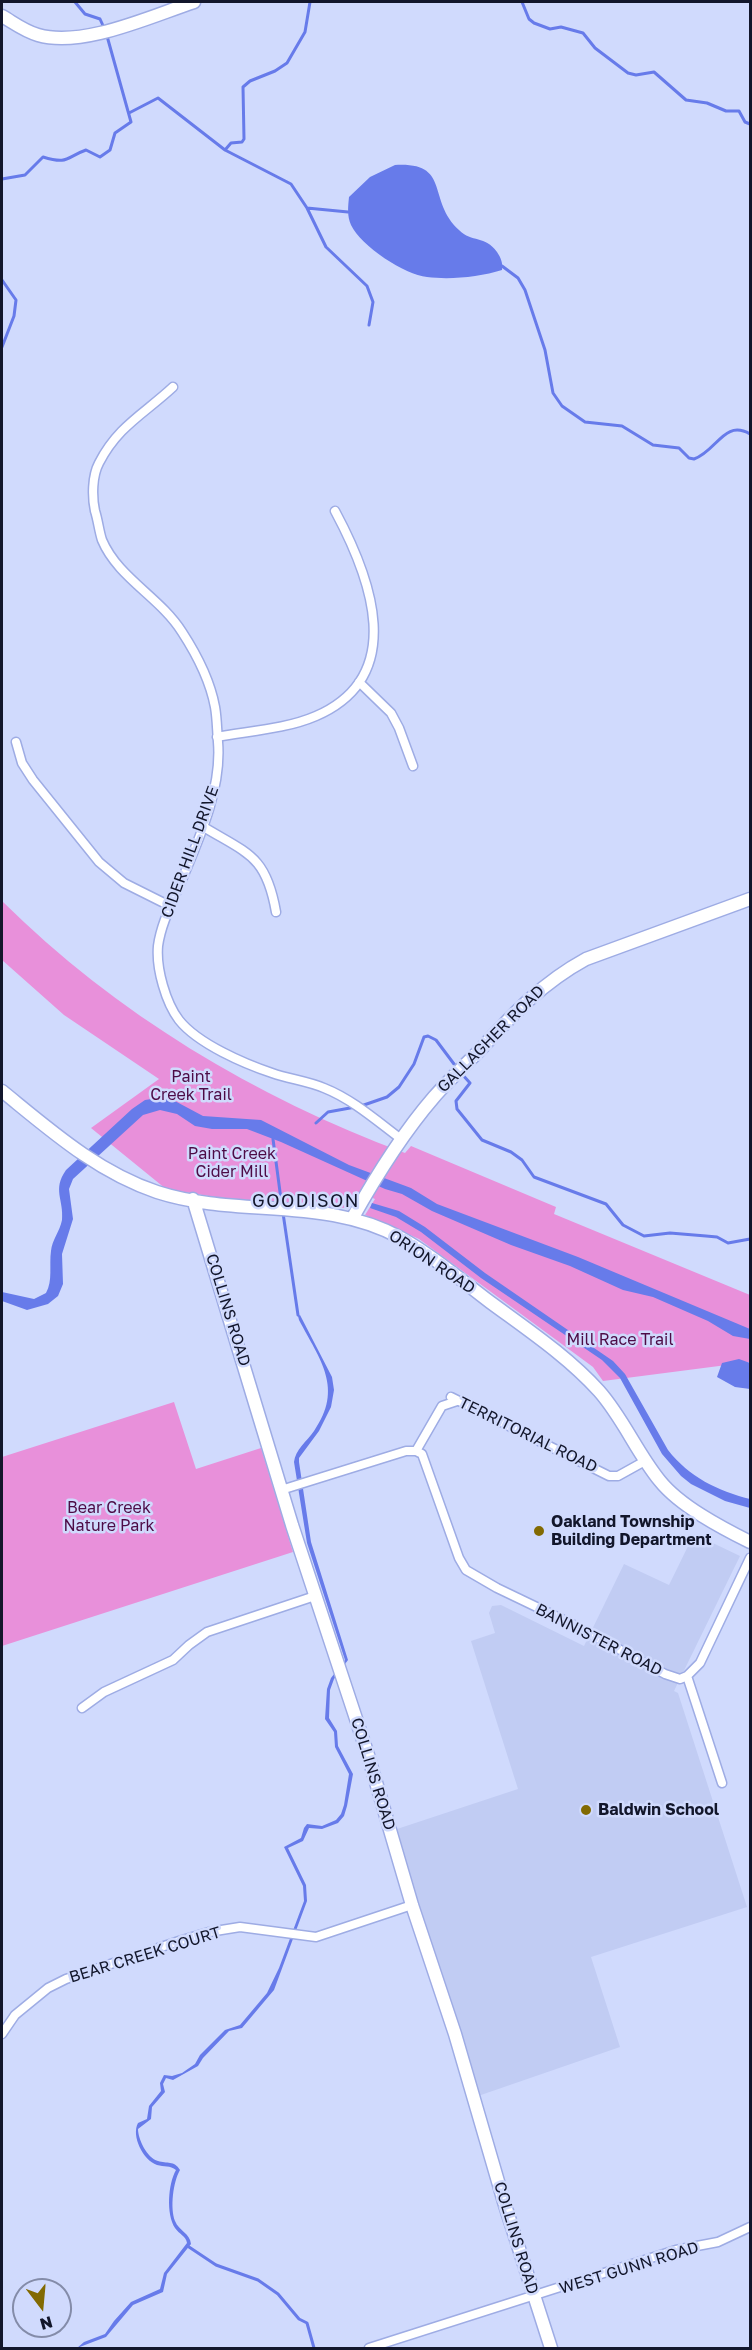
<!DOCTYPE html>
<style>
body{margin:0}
#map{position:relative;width:752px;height:2350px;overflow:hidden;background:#d0dafd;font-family:"Golos Text",sans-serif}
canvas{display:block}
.frame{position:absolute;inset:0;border:3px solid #12162b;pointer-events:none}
.north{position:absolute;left:12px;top:2278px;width:60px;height:60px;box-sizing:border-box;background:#d0dafd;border:2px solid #848ca9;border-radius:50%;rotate:164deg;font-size:16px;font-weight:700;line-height:24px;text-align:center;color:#12162b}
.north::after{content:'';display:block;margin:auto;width:21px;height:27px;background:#826a02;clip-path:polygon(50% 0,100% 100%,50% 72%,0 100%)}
</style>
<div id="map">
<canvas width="752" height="2350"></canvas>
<div class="frame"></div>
<div class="north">N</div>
</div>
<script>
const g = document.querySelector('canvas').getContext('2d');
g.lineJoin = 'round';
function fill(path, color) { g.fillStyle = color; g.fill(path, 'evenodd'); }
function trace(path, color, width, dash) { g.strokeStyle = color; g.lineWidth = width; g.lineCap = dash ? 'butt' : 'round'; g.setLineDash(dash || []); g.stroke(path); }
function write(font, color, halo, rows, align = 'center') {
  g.font = font + ' "Golos Text",sans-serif'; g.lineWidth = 5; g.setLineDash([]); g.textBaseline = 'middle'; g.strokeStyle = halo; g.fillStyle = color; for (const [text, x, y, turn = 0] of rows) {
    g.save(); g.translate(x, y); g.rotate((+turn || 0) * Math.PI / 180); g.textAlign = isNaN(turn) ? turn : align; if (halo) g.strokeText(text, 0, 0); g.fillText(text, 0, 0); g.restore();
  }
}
fill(new Path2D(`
 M694,1534L740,1556L674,1691L678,1693L747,1907L591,1957L620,2047L478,2096L394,1830L518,1789L471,1641L495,1633L489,1613L492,1606L501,1605L584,1646L624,1564L669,1585Z`), '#c1ccf3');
fill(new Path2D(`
 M2,901C116,1014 255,1097 405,1153L411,1146L556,1207L554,1214L750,1295V1362L603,1381L593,1367L419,1239L365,1215L375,1199L356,1191L345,1208L227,1199L166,1189L91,1128L159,1079L64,1015L2,960Z
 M174,1402L196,1469L261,1448L293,1552L2,1646V1457Z`), '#e890da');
fill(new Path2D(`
 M395,165C452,162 426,200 459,230C472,243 485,235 497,252C501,258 503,263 502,270C480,277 450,280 427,277C405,275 361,246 351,225C347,216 348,207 349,197L370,177Z
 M158,1098L173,1100L203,1116L261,1120L349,1165L411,1188L437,1204L578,1257L750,1329V1339L733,1336L708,1321L653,1297L623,1290L570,1266L511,1245L432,1211L402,1194L385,1189L281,1142L247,1129H212L195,1126L177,1114L160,1110L143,1115L73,1179L69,1189L73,1219L62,1254L63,1284L58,1296L48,1304L27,1310L2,1301V1292L34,1299L46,1293C53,1281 49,1265 51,1251C52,1240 60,1231 62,1220C64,1199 52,1190 66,1170L132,1109L145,1100Z
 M372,1203L399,1211L425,1227L485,1273L613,1361L625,1374L668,1450C689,1477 718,1491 750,1499V1508L725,1501L691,1484L681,1476L662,1454L620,1378L602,1360L481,1278L421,1232L396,1217L370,1208Z
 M300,1315L332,1377L334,1390L331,1407L319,1431L299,1458V1462L311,1542L348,1660L334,1679L330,1690L329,1718L337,1731L338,1746L353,1774L347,1806L344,1816L338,1823L322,1829L309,1828L303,1841L288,1848L306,1885L307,1901L274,1990L242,2028L229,2031L203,2058L198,2066L173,2080L166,2078L163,2084L165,2092L152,2107L151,2119L138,2129C138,2139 147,2158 158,2161C167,2164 174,2160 180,2170C173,2182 170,2208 175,2221C179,2231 190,2233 191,2244L167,2274L163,2292L133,2305L106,2337L77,2348L84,2342L105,2334L114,2321L131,2302L160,2289L164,2273L187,2243C186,2236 179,2234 175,2228C166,2214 168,2184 176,2170C170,2165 164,2167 157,2165C143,2160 131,2136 138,2123L147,2119L149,2106L161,2091L160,2083L164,2075L172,2076L182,2073L195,2064L200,2055L225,2030L240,2025L267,1993L279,1968L304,1901L303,1886L284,1847L301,1838L304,1828L307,1824L322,1826L336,1820L341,1814L344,1805L349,1774L335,1747L334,1732L325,1719L327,1689L331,1678L345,1660L307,1543L294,1462C295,1450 307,1441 314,1431C344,1388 320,1360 299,1320L298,1316Z
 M739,1359L750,1363V1389L735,1387L717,1377L722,1363Z`), '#677bea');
trace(new Path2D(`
 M75,2L85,14L100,19L105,30
 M522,2L529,19L534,23L550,29L561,27L583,33L595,48L628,73L636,75L654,72L686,100L707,103L726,111H739L745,122L750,124
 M129,113L158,98L225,150L291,184L307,208L326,247L367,286L373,302L369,325
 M225,150L231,143L242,142L244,139L243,87L250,81L275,71L287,63L305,32L310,2
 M2,179L25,175L43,157C69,165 66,157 86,150L100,157L110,150L115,133L131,122L107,36
 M307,208L348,212
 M502,266L518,278L525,290L545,350L553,393L562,406L585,422L622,426L653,445L679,448L689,458L694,459C717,451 724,419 750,434
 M2,280L16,300L14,316L2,347
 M461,1073L470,1083L456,1101L457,1109L482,1140L511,1152L522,1160L534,1177L606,1204L623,1225L644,1236L670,1233L706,1236L717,1237L728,1243L750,1239
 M316,1123L328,1112L361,1106L387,1097L399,1087L414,1064L424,1037L428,1036L436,1040L457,1068
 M273,1139L282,1207
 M283,1213L298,1315
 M189,2247L216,2265L258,2280L278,2294L299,2319L307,2323L314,2348`), '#677bea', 3);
const street = new Path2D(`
 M173,387C144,414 118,426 99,463C92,476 92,497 95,511C98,520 99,531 102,540C118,578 160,597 182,632C197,655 210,680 215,707C217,718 217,730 218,742C222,789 199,839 181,882C172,903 161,924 158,946C156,969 166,1003 179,1020C198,1044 245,1064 272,1073C289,1079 307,1081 324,1088C352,1099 377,1121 401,1139
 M359,682L391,713L399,728L413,766
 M217,737C249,731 286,729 316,716C408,676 371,578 335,511
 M16,742L22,763L33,780L99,862L124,883L170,906
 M202,826C248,854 266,855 276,912
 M451,1397L609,1476H618L645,1461
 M416,1451L422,1454L459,1558L466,1570L497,1588L572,1624L665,1674L680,1679L687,1676
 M416,1451L442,1406L457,1401
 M281,1490L406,1451H416
 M687,1676L700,1663L750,1558
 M687,1676L722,1783
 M82,1708L104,1692L173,1660L189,1645L207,1632L315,1596
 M2,2034L15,2015L48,1988L66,1979L179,1941L209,1932L240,1927L316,1937L412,1905
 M369,2348L676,2250L718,2242L750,2227`);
const secondary = new Path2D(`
 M2,16C14,23 24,31 38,35C83,48 151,16 194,2
 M2,1091C50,1130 97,1172 157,1192C237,1218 326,1196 401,1238C433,1256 461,1280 490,1302C528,1330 567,1356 599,1391C623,1418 637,1453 660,1481C680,1506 722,1528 750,1542
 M193,1199L292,1525L368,1755L412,1905L455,2034L504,2202L551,2348
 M352,1219C376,1176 402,1134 434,1097C448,1081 464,1066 479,1051C513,1014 542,983 586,959L750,899`);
trace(street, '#9eace4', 11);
trace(secondary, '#9eace4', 15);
trace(street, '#fff', 8);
trace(secondary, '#fff', 12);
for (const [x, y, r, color] of [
 [539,1531,6,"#826a02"],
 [586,1810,6,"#826a02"]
]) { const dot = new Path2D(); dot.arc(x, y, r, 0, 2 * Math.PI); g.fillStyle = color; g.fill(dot); trace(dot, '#d0dafd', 2); }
write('16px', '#12162b', '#d0dafd', [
 ["CIDER HILL DRIVE",190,852,-70],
 ["GALLAGHER ROAD",491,1039,-45],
 ["ORION ROAD",432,1262,34],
 ["COLLINS ROAD",228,1310,73],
 ["TERRITORIAL ROAD",528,1435,26],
 ["BANNISTER ROAD",599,1640,27],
 ["COLLINS ROAD",373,1774,73],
 ["BEAR CREEK COURT",145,1955,-17],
 ["COLLINS ROAD",516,2238,73],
 ["WEST GUNN ROAD",629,2268,-17]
]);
write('16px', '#4d0b46', '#d0dafd', [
 ["Paint",191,1077],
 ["Creek Trail",191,1095],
 ["Paint Creek",232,1154],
 ["Cider Mill",232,1172],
 ["Mill Race Trail",620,1340],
 ["Bear Creek",109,1508],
 ["Nature Park",109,1526]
]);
write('bold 16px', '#12162b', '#d0dafd', [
 ["Oakland Township",551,1522],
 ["Building Department",551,1540],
 ["Baldwin School",598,1810]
], 'left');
g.letterSpacing = '1.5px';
write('18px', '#12162b', '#d0dafd', [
 ["GOODISON",306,1201]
]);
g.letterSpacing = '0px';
</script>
